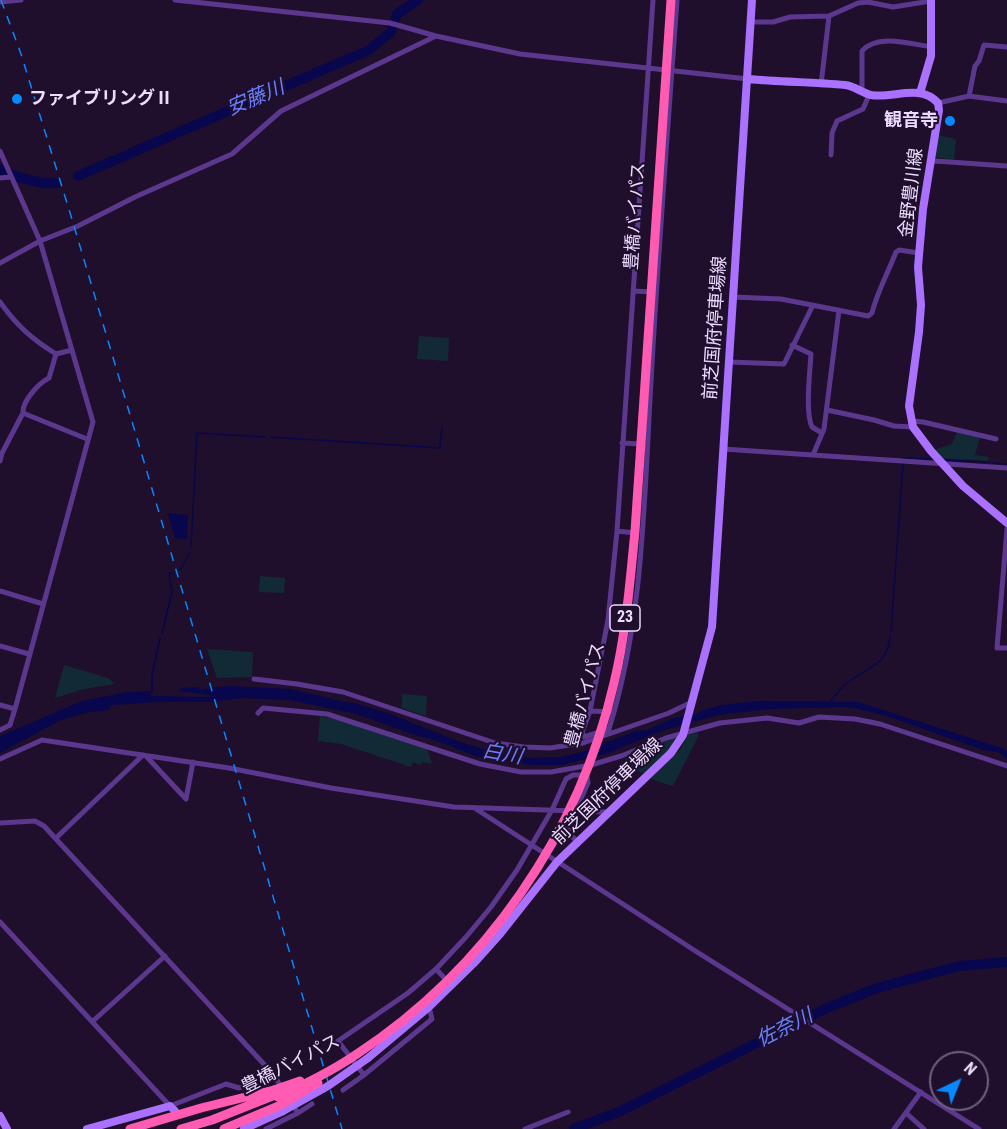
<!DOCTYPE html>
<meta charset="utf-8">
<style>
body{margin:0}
#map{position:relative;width:1007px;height:1129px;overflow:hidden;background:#1f0f2c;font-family:"Roboto Condensed",sans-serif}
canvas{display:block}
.north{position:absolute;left:929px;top:1051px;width:60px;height:60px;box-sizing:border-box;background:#1f0f2c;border:2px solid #716080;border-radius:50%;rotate:43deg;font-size:16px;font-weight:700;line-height:24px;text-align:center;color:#ecdaff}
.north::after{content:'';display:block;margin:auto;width:21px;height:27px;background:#0688ff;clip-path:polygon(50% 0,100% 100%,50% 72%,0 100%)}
</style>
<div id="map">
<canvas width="1007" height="1129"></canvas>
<div class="north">N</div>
</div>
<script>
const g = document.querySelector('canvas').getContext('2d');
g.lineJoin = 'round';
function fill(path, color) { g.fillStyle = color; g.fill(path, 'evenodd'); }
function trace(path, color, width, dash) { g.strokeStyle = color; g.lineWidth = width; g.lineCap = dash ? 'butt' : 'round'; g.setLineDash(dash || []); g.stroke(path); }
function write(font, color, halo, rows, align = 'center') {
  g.font = font + ' "Roboto Condensed","Noto Sans JP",sans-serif'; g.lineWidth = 4.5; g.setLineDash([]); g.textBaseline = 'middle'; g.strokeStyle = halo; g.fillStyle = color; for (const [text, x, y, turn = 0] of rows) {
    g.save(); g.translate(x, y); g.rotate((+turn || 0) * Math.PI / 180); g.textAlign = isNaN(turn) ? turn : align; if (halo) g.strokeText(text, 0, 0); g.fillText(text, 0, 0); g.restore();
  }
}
fill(new Path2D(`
 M938,135L956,139L954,160L935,157Z
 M419,336L449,338L448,361L417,359Z
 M957,432L980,437L975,455L989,457L988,461L941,458L934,450L952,444Z
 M260,576L285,578L284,593L259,592Z
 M207,649L253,652L252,677L217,678Z
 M64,665L108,678L115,684L84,689L55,698Z
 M402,694L427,696L426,716L402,708Z
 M320,716L351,723L427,748L432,764L422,762L420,765L413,762L411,767L341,744L318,741Z
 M698,733V737L673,786L650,779L680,750L687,735Z
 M676,737L668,751L643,773L623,767L626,758L667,739Z`), '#122a36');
fill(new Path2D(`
 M168,513L188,515L187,539L175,538Z
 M227,686L291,689L344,702L354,703L385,712L463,743L494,752L529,758L561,757L582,752L636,731L647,730L673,718L697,714L701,711L721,705L758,701L858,702L1002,748L1007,751V759L998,752L983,750L887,716L859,709L843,707L770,709L718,715L661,731L609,753L562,765H531L475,756L432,739L417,736L357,714L290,700L241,698L209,702H159L114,705L108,707L110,708L109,710L89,712L61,720L0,753V736L82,701L128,692L155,691L149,694L151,696L208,697L216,696L179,691L181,688L200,687L198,690Z`), '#08074d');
trace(new Path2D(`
 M270,437L440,448L442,426
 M903,458L933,459
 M944,460L988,462
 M993,463L1007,464
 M191,547L197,433L265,437
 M178,570L181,569L190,553
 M891,631L903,464
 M162,633L172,592L169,574L172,572
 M152,691V675L160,638
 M830,702C836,694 842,687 850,681C869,667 889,663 890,636`), '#08074d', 1.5);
trace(new Path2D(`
 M0,169C10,176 43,185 56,183
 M78,176L369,50L391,32L397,14L418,0
 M574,1129L621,1111L829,1007L877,988L959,966L1007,962`), '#08074d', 10);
trace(new Path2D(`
 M175,0L390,23L436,36L520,54L748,79
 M653,0L617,531L608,620L590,711L582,732L584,737L609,729C644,617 644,498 651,382C658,254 668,127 677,0
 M0,2L21,0
 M751,22H773L790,17L829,16L858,3L868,2L893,7L931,1
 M821,85L829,16
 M862,91V51C877,33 911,44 932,47
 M969,96L975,66L979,61L984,45L1007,47
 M938,103L969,96L1007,101
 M0,151L40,241L93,422L15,709L10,725L0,730
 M831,155L832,133L837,121L863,109L869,95
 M930,162L935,161L1007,166
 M0,178L11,177
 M0,263L40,241L78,226L135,197L232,154L281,111L436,36
 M633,291L653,292
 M733,297L781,299L868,316L872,313C877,292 888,273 896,252L899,250L919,253
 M0,302C17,326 32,339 56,354L72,350
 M792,345L811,354C810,371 805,413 812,427L822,433
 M729,362L784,364L813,305
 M827,410L874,420L894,426L913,427
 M23,413C22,401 39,383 49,378L56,354
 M912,421L923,422L996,439
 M622,443L641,444
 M723,449L1007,468
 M813,455L824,429L839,310
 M0,461L2,453L23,413L87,439
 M1007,529L997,648H1007
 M617,531L635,533
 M0,591L43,604
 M608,620H627
 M0,646L29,654
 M254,679L297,684L343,692L495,743L524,747L550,748L583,743L669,713L692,702
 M0,705L15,709
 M590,711L614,712
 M258,713L263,708L327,714L480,764L521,772H551L591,765L621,756L666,738L720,723L767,718L799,723L819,717L855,719L880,724L1007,766
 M146,756L186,799
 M0,759L42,740L229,768L331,788L454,807L608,812
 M186,799L193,762
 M476,809L697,952L979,1129
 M0,823L35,821L44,826L274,1075
 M56,838L143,755
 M0,922L170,1106L226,1084L239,1088L274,1075L283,1090
 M436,969L449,983
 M429,1007L432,1019L364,1075L338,1041L408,993L436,969L466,937L491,907L517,870L552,810L566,779L573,775H587L588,783L568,828L570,835L577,841
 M93,1021L165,956
 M343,1090L364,1075
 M298,1113L312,1104
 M906,1113L924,1129
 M266,1129L298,1113L291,1102
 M525,1129L568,1112
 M894,1129L921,1092`), '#5b388e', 5);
trace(new Path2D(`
 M748,79C780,82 813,82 845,85C855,86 862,93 871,95C893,99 920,83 938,103L939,110L923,209L918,267L921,305L919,332L909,406L913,427L931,451L963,486L1007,523
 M920,93L931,56V0
 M368,1058L429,1007L474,963L500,934L557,862L671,753L683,735L712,627L752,0
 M0,1116L7,1129
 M87,1129L170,1106L175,1111
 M244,1129L283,1111`), '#aa71ff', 8);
trace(new Path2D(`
 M130,1129L201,1108L274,1090
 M181,1129L212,1120L275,1095
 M224,1129L281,1105`), '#ff5bb2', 9);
trace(new Path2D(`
 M1,0L21,54L71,216L342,1129`), '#0688ff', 1.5, [9, 8]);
trace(new Path2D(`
 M283,1111L328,1086L368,1058`), '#aa71ff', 8);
trace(new Path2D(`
 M274,1090L300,1081
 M278,1097C305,1084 332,1071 357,1054C486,969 579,834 614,683C626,634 630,581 635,531L671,0
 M281,1105L318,1083`), '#ff5bb2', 9);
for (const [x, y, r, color] of [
 [17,99,6,"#0688ff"],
 [950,121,6,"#0688ff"]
]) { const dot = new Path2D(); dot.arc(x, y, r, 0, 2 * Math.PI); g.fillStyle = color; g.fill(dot); trace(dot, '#1f0f2c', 2); }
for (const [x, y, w] of [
 [625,618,30]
]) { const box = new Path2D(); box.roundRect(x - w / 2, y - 13, w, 26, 4.5); g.fillStyle = '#1f0f2c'; g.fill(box); trace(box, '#ecdaff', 1.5); }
write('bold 16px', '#ecdaff', null, [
 ["23",625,618]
]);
write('bold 18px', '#ecdaff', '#1f0f2c', [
 ["ファイブリングⅡ",29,99],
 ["観音寺",938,121,"right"]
], 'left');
write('18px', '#ecdaff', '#1f0f2c', [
 ["金野豊川線",912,193,-83],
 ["豊橋バイパス",636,216,-86],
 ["前芝国府停車場線",716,328,-86],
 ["豊橋バイパス",586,695,-75],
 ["前芝国府停車場線",608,792,-44],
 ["豊橋バイパス",291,1065,-27]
]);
write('italic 20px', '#6880ff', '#1f0f2c', [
 ["安藤川",256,99,-23],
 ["白川",502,755,10],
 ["佐奈川",785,1029,-27]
]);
</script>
